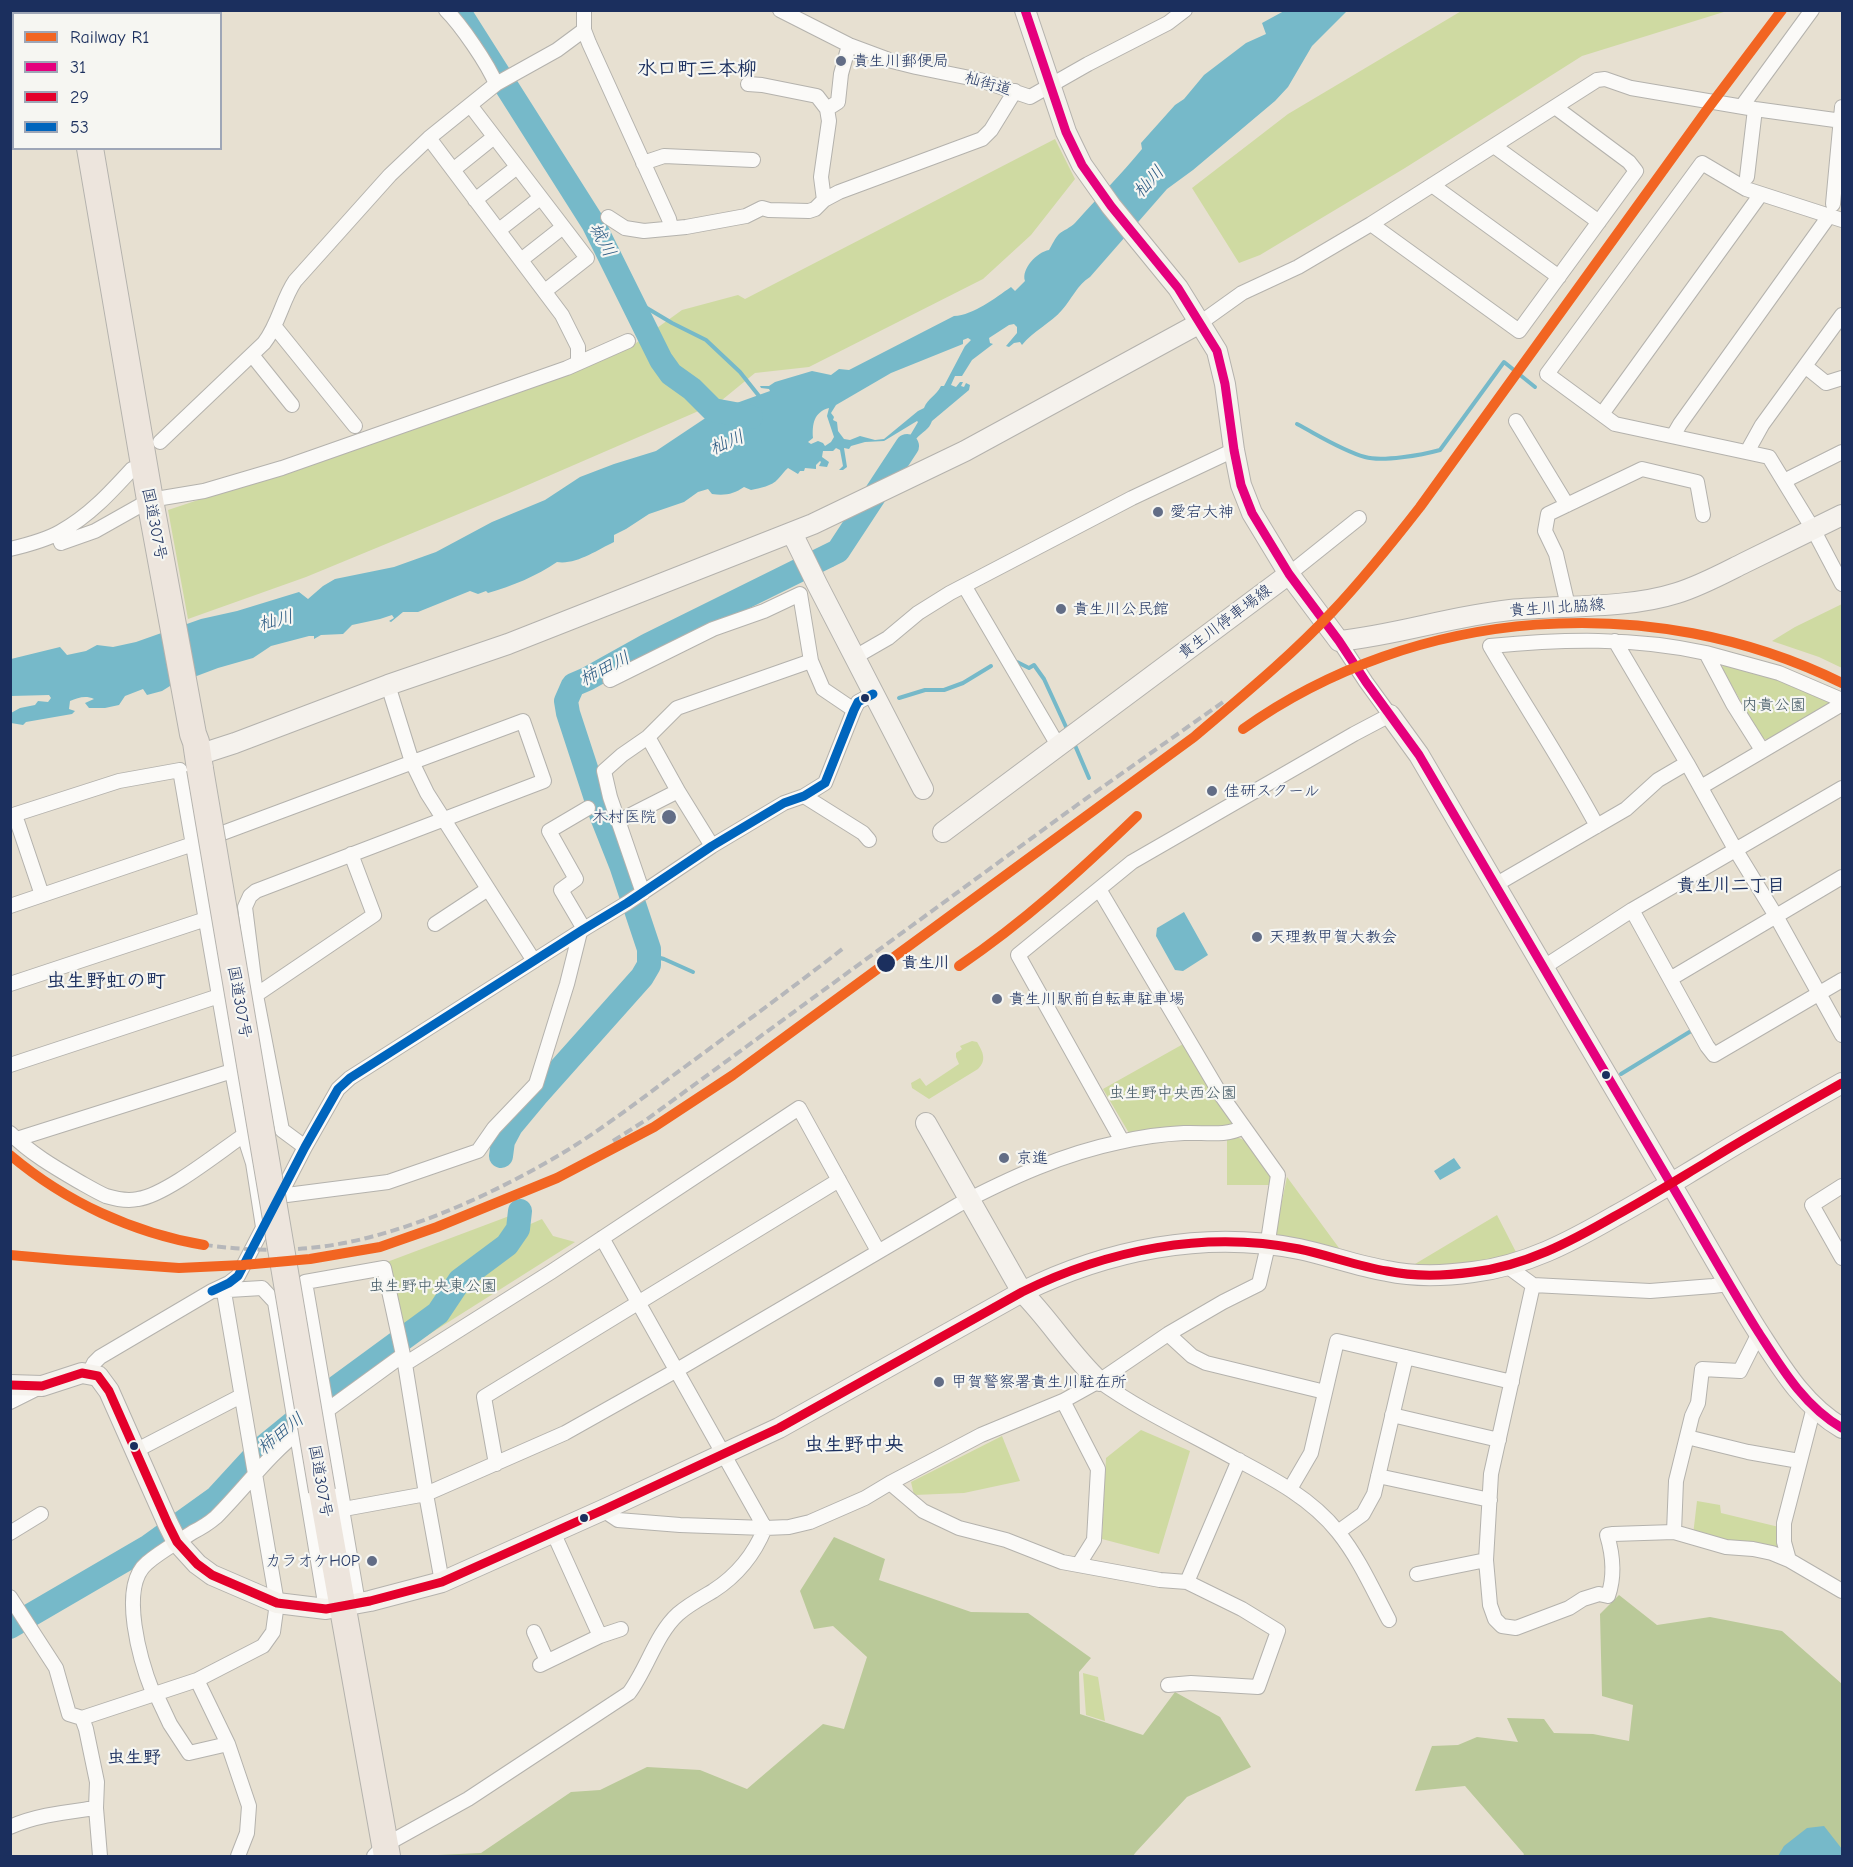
<!DOCTYPE html>
<meta charset="utf-8">
<style>
body{margin:0}
#map{position:relative;width:1853px;height:1867px;overflow:hidden;background:#e7e0d1;font-family:"Comic Neue",sans-serif}
canvas{display:block}
.frame{position:absolute;inset:0;border:12px solid #1b2f5e;pointer-events:none}
.legend{position:absolute;left:12px;top:12px;width:210px;height:138px;box-sizing:border-box;background:#f6f6f2;border:2px solid #9ea6b7;margin:0;padding:8px 10px;list-style:none;font-size:18px;color:#1b2f5e}
.legend li{display:flex;align-items:center;gap:12px;height:30px}
.legend b{width:30px;border:2px solid #9ea6b7}
</style>
<div id="map">
<canvas width="1853" height="1867"></canvas>
<div class="frame"></div>
<ul class="legend">
<li><b style="height:8px;background:#f26522"></b>Railway R1</li>
<li><b style="height:8px;background:#e5007d"></b>31</li>
<li><b style="height:8px;background:#e4002b"></b>29</li>
<li><b style="height:8px;background:#0065bd"></b>53</li>
</ul>
</div>
<script>
const g = document.querySelector('canvas').getContext('2d');
g.lineJoin = 'round';
function fill(path, color) { g.fillStyle = color; g.fill(path, 'evenodd'); }
function trace(path, color, width, dash) { g.strokeStyle = color; g.lineWidth = width; g.lineCap = dash ? 'butt' : 'round'; g.setLineDash(dash || []); g.stroke(path); }
function write(font, color, halo, rows, align = 'center') {
  g.font = font + ' "Comic Neue","Klee One",sans-serif'; g.lineWidth = 4.5; g.setLineDash([]); g.textBaseline = 'middle'; g.strokeStyle = halo; g.fillStyle = color; for (const [text, x, y, turn = 0] of rows) {
    g.save(); g.translate(x, y); g.rotate((+turn || 0) * Math.PI / 180); g.textAlign = isNaN(turn) ? turn : align; if (halo) g.strokeText(text, 0, 0); g.fillText(text, 0, 0); g.restore();
  }
}
fill(new Path2D(`
 M1463,10L1727,11L1582,56L1405,168L1260,255L1239,263L1192,188L1288,114Z
 M1055,139L1075,179L1031,235L983,279L809,367L755,373L722,400L694,413L507,494L306,577L188,619L168,510L400,433L632,346L682,310L738,295L745,299Z
 M1842,604V668L1819,657L1772,641L1795,627Z
 M1727,664L1763,673L1834,702L1768,740L1762,738L1721,667Z
 M972,1041L977,1042C983,1052 987,1060 978,1069L929,1099L912,1088L911,1083L920,1078L926,1086L959,1064L956,1057V1053L962,1049L960,1046Z
 M1185,1043L1235,1122L1232,1129L1129,1133L1103,1089Z
 M1227,1137L1239,1138L1244,1140L1271,1175L1273,1185H1227Z
 M1287,1177L1339,1248V1249L1275,1234Z
 M512,1215L526,1226L542,1219L553,1236L575,1242L409,1347L387,1262Z
 M1497,1215L1517,1254C1484,1263 1448,1268 1415,1264Z
 M1141,1430L1190,1451L1159,1554L1102,1539L1106,1458Z
 M1002,1436L1020,1481L964,1493L914,1495L911,1482Z
 M1697,1501L1720,1505L1721,1513L1779,1527L1782,1551L1693,1535Z
 M1083,1673L1098,1677L1105,1721L1086,1715Z`), '#cfdaa2');
fill(new Path2D(`
 M834,1537L885,1559L879,1580L971,1612L1028,1613L1091,1658L1079,1672L1080,1714L1143,1735L1175,1692L1220,1717L1251,1767L1187,1797L1136,1852L1133,1856H416L481,1853L571,1792L600,1790L647,1767L700,1770L747,1789L823,1724L844,1729L867,1657L833,1626L814,1629L800,1591Z
 M1619,1595L1657,1625L1710,1617L1782,1631L1842,1684V1856H1523L1524,1854L1465,1786L1415,1791L1432,1746L1458,1745L1477,1737L1518,1742L1507,1718L1544,1719L1554,1733L1593,1734L1629,1741L1633,1705L1602,1696L1600,1614Z`), '#bac999');
fill(new Path2D(`
 M1284,11H1347L1312,46L1288,87L1275,101L1193,170L1167,189L1090,277C1077,285 1072,299 1062,310C1051,323 1033,331 1022,345L1020,342L1014,343L1009,347L1006,346L1017,333V327L1014,324L1009,325L989,338L990,343L993,344L972,360L962,376H955L951,385L956,387L960,382H963L961,386L964,387L966,383L970,385L969,390L932,421C929,430 922,432 916,439C907,452 904,467 888,473L918,422L917,421L884,441L865,442L851,446L849,449L844,448L847,467L843,470H839L843,466L840,450L836,448L833,451H823L822,457L829,462L827,467L819,466L821,462L820,461L816,465V469L805,468L804,471H800L798,474L788,468C784,471 782,475 778,479C772,486 760,488 751,490L744,487C734,494 725,496 712,494L708,489L698,492L684,502L649,514L626,529L614,535V542C597,550 576,565 557,562C537,576 512,586 488,593L486,591L478,594L470,591L418,612H403L391,622L389,621L394,618L392,615L380,619L352,625L343,634L321,635L314,639V636H309L271,646L253,658L218,668L170,686L162,691L147,695L143,689L125,696L119,705L105,708H89L85,703L94,699C85,695 78,698 70,701L69,709L75,711L72,714L26,722L23,725L11,723V713L20,708L35,705L38,701L48,702L51,698L49,695L11,696V659L60,647L67,655L86,651L97,645L113,647L136,642L201,619L237,611L299,592L308,599L323,586L335,579L394,567L436,552L492,522L545,500L580,477L614,464L656,451L707,417L731,405L770,391L769,389L761,388L760,386H769L775,382L812,371L831,375L839,369L849,370L954,316C974,315 995,298 1011,287L1015,291L1025,281C1021,269 1037,252 1049,250C1052,245 1055,238 1059,234C1064,230 1070,228 1075,223C1097,198 1121,175 1142,149L1141,143L1175,105L1184,99L1204,75L1246,43L1266,34L1262,23ZM968,338L971,340L965,346L944,386H941C936,396 928,398 924,408L918,411L884,439L875,440L860,436L850,440L844,439L838,431L837,422L833,420L834,417L831,413L836,405L891,373L963,344V340ZM829,408L827,416L834,437L831,442L825,446L823,443L818,441L811,444L808,442L813,438C812,424 814,412 829,408Z
 M1184,912L1208,955L1183,971L1175,970L1156,936L1157,928Z
 M1454,1158L1461,1168L1440,1180L1434,1171Z
 M1824,1826L1842,1849V1856H1778L1784,1846L1807,1828Z`), '#76b9c9');
trace(new Path2D(`
 M630,298L672,323L706,340L740,372L759,396
 M1297,424C1318,435 1341,450 1365,457C1382,462 1422,455 1440,450L1504,362L1535,387
 M829,556L832,565
 M1017,662L1029,668L1034,665L1044,679L1067,729
 M899,698L925,690H944L963,683L991,666
 M1074,743L1089,778
 M649,955L664,959L693,972
 M1621,1074L1691,1031`), '#76b9c9', 4);
trace(new Path2D(`
 M458,10L593,223L661,360L671,374L692,389L713,410L751,417
 M501,1156L503,1141L511,1126L536,1096L642,977L649,965V949L621,865L602,817L568,713L566,701L573,685L587,679L648,645L838,551L907,446
 M10,1627L149,1546L216,1498L261,1449L337,1387L438,1313L460,1280L507,1245L518,1229L520,1211`), '#76b9c9', 24);
const street = new Path2D(`
 M446,10C461,25 488,64 496,84
 M584,10V30L589,43L669,219L671,228
 M780,10L849,45L892,61L916,67L980,80L1030,97L1088,64L1168,23L1185,10
 M748,84L762,85L817,96L827,109
 M470,105L587,258L545,291
 M1742,106L1812,10
 M429,138L562,315L578,347V363
 M1494,146L1599,222
 M643,163L664,156L753,160
 M453,170L494,137
 M1747,177L1755,109
 M1432,185L1559,277
 M475,200L517,167
 M824,200L821,177L829,121L827,109L838,102L841,74L849,45
 M1833,204L1842,107
 M608,217L625,228L644,231L686,227L746,216L762,208L769,210L809,211L815,209L824,200L839,192L982,139L991,130L1015,91
 M1842,220L1746,189L1702,163L1547,374L1615,424L1769,457L1813,529L1842,584
 M1371,224L1519,331L1636,171L1629,162L1555,107
 M499,230L540,198
 M521,260L563,227
 M1200,323L1242,293L1298,267L1371,224L1597,80L1605,79L1631,88L1755,109L1842,121
 M275,327L355,426
 M252,355L292,405
 M1805,366L1826,383L1842,378
 M1602,414L1761,194
 M1516,421L1567,505
 M1673,436L1680,424L1829,216
 M160,442L264,343C279,324 282,300 295,281L390,175L429,138L496,84L557,50L584,30
 M1747,452L1762,425L1842,315
 M1784,481L1842,452
 M58,534L61,543L95,531L150,500L204,491L282,468L567,368L628,341
 M10,549C27,545 46,540 60,532C89,516 110,493 132,469
 M1289,574L1359,518
 M965,587L1059,747
 M1568,606L1556,554L1545,531L1548,514L1642,469L1697,482L1703,515
 M1615,641L1687,763L1735,849L1776,916L1842,1035
 M1706,653L1779,673L1842,700
 M855,657L888,638L918,613L950,593L1132,498L1234,450
 M610,680L713,629L764,611L800,594L811,661L823,689L854,710
 M388,685L412,762L427,793L534,961
 M648,737L678,791L712,846
 M1701,787L1842,704
 M804,796L863,833L869,840
 M15,815L42,895
 M10,816L119,781L180,770L232,1071L244,1135L253,1163L263,1227
 M619,821L678,791
 M1597,826C1564,764 1525,706 1490,646C1563,639 1634,637 1706,653L1733,704L1762,750
 M1495,885L1626,809L1658,780L1687,763
 M643,893L610,797L604,771L622,755L648,737L677,708L811,661
 M10,906L193,844L523,721L544,781L256,891L250,896L245,907L256,995L282,1130L305,1147
 M1632,910L1707,1046L1714,1055L1842,980
 M435,924L488,889
 M584,929L561,890L576,879L549,831L588,808
 M1544,967L1632,910L1842,788
 M1670,979L1842,877
 M10,984L206,919
 M256,995L374,915L351,854
 M10,1065L219,996
 M10,1133C30,1153 54,1167 78,1181C87,1186 97,1192 106,1196C116,1199 129,1201 138,1199C166,1195 219,1152 244,1135L253,1134
 M17,1139L232,1071
 M1122,1141L1018,955L1132,862L1354,734L1390,715L1366,682L1339,641
 M1842,1186L1812,1205L1842,1258
 M279,1196L388,1182L478,1151L494,1128L536,1084L567,984L580,932
 M602,1238L765,1528
 M1507,1266L1533,1285L1650,1291L1713,1286L1728,1284
 M1533,1285L1491,1474L1486,1560L1490,1605L1495,1619L1502,1626L1516,1628L1569,1608L1583,1599L1599,1594L1608,1596C1615,1576 1613,1555 1607,1535L1613,1534L1674,1532L1726,1547L1753,1549L1772,1553L1789,1560L1842,1591
 M212,1291L229,1283L238,1276L305,1147L338,1089L350,1078L584,929L627,903L712,846L784,803L804,796L825,783L854,710L858,702L873,694
 M1168,1334L1192,1356L1206,1363L1325,1392
 M405,1364L551,1272L799,1108L878,1251
 M89,1373L94,1363L100,1357L212,1291L262,1288L275,1302L326,1609
 M1099,1381C1141,1411 1189,1433 1234,1458C1272,1478 1311,1498 1338,1532C1359,1558 1373,1590 1389,1620
 M1063,1401L1098,1469L1094,1540L1079,1564
 M10,1402L40,1387
 M322,1414L403,1355
 M1392,1415L1499,1440
 M1687,1437L1748,1452L1799,1461
 M135,1451L241,1396
 M496,1464L484,1397L839,1180
 M1378,1476L1490,1500
 M890,1483L923,1511L959,1528L1006,1540L1062,1562L1160,1580L1187,1582L1242,1609L1278,1631L1258,1687L1191,1683L1168,1685
 M1290,1489L1311,1453L1337,1341L1512,1382
 M344,1509L343,1515L358,1603
 M603,1510L618,1520L680,1525L765,1528L789,1527L810,1522L865,1498L890,1483L981,1435L1063,1401L1099,1381L1168,1334L1223,1302L1259,1284L1266,1254L1278,1175L1221,1095L1099,889
 M553,1532L600,1636
 M1338,1532L1363,1514L1374,1494L1406,1357
 M1674,1532L1676,1481L1692,1416L1698,1403L1702,1369L1740,1371L1759,1333
 M10,1533L41,1514
 M1789,1560L1784,1542V1523L1814,1407
 M1417,1574L1486,1560
 M442,1582L426,1494L405,1364L384,1268L305,1282L344,1509L426,1494L565,1433L677,1370L958,1205C1010,1178 1062,1154 1120,1142C1141,1137 1163,1134 1184,1133C1204,1132 1226,1137 1243,1127
 M1187,1582L1239,1460
 M10,1597L56,1668L69,1714L82,1718L197,1680L263,1646L273,1632L277,1603L224,1292
 M534,1632L547,1661
 M540,1665L600,1636L621,1629
 M197,1680L228,1744L249,1806L247,1833L238,1856
 M155,1692L170,1724L189,1753L228,1744
 M153,1693C141,1663 118,1587 147,1563C161,1551 178,1542 193,1532C201,1528 209,1523 216,1517C245,1488 269,1454 302,1429
 M82,1718L86,1729L97,1782L96,1808L100,1856
 M10,1827C36,1815 68,1812 96,1808
 M374,1856L385,1845L468,1799L629,1693C647,1669 656,1634 678,1614C688,1605 701,1598 713,1591C738,1575 754,1555 765,1528`);
const secondary = new Path2D(`
 M1025,10L1066,132L1082,165L1111,206L1178,288L1217,351L1225,384L1234,450L1241,485L1252,513L1289,574L1339,641C1397,635 1452,616 1510,610C1563,605 1627,609 1677,593C1700,586 1722,574 1744,563C1777,547 1809,531 1842,515
 M792,533L817,584L923,789
 M1390,715L1419,755C1506,903 1593,1053 1681,1201C1706,1244 1731,1288 1757,1330C1781,1367 1803,1405 1842,1428
 M198,755L235,743L388,685L508,644L813,524L965,451L1200,323
 M943,832L1289,574
 M926,1123L1022,1292C1050,1320 1070,1354 1099,1381
 M10,1385L42,1386L82,1373L98,1376L109,1391L168,1524L177,1542L197,1564L212,1575L277,1603L326,1609L370,1601L442,1582L603,1510L779,1428L1022,1292C1107,1250 1204,1230 1299,1249C1328,1255 1357,1266 1387,1271C1415,1277 1444,1276 1473,1272C1525,1266 1570,1242 1615,1216C1646,1199 1675,1181 1705,1163C1750,1135 1796,1109 1842,1083`);
const highway = new Path2D(`
 M66,10V14
 M90,148L150,500L193,734L196,742L200,769
 M322,1491L387,1856`);
trace(street, '#b4b2ad', 16);
trace(secondary, '#b4b2ad', 22);
trace(highway, '#b4b2ad', 28);
trace(street, '#fbfaf8', 14);
trace(secondary, '#f5f2ed', 20);
trace(highway, '#ede5dd', 26);
trace(new Path2D(`
 M613,1141L646,1120L1077,805L1226,700
 M10,1155C59,1196 117,1225 178,1240C221,1249 267,1252 310,1248C395,1240 493,1195 566,1151C607,1126 646,1095 686,1066C739,1027 792,988 845,947
 M10,1255L67,1260L179,1268L243,1265L310,1259L380,1247L437,1227L557,1178L654,1127L733,1075L1194,737C1241,697 1290,657 1332,612C1364,578 1392,543 1420,507L1706,111L1782,10`), '#b6b7ba', 4, [9, 4.5]);
const highwayBridge = new Path2D(`
 M200,769L322,1491`);
trace(highwayBridge, '#b4b2ad', 28, []);
trace(highwayBridge, '#ede5dd', 26);
trace(new Path2D(`
 M1025,10L1066,132L1082,165L1111,206L1178,288L1217,351L1225,384L1234,450L1241,485L1252,513L1289,574L1339,641L1366,682L1419,755C1506,903 1593,1053 1681,1201C1706,1244 1731,1288 1757,1330C1781,1367 1803,1405 1842,1428`), '#e5007d', 9);
trace(new Path2D(`
 M10,1385L42,1386L82,1373L98,1376L109,1391L168,1524L177,1542L197,1564L212,1575L277,1603L326,1609L370,1601L442,1582L603,1510L779,1428L1022,1292C1107,1250 1204,1230 1299,1249C1328,1255 1357,1266 1387,1271C1415,1277 1444,1276 1473,1272C1525,1266 1570,1242 1615,1216C1646,1199 1675,1181 1705,1163C1750,1135 1796,1109 1842,1083`), '#e4002b', 9);
trace(new Path2D(`
 M212,1291L229,1283L238,1276L305,1147L338,1089L350,1078L584,929L627,903L712,846L784,803L804,796L825,783L854,710L858,702L873,694`), '#0065bd', 9);
trace(new Path2D(`
 M1243,729C1416,606 1652,589 1842,683
 M959,966C1024,922 1081,870 1137,816
 M10,1155C66,1202 133,1233 204,1245
 M10,1255L67,1260L179,1268L243,1265L310,1259L380,1247L437,1227L557,1178L654,1127L733,1075L1194,737C1241,697 1290,657 1332,612C1364,578 1392,543 1420,507L1706,111L1782,10`), '#f26522', 10);
for (const [x, y, r, color] of [
 [841,61,6,"#626d86"],
 [1158,512,6,"#626d86"],
 [1061,609,6,"#626d86"],
 [865,698,5,"#1b2f5e"],
 [1212,791,6,"#626d86"],
 [669,817,8,"#626d86"],
 [1257,937,6,"#626d86"],
 [886,963,10,"#1b2f5e"],
 [997,999,6,"#626d86"],
 [1606,1075,5,"#1b2f5e"],
 [1004,1158,6,"#626d86"],
 [939,1382,6,"#626d86"],
 [134,1446,5,"#1b2f5e"],
 [584,1518,5,"#1b2f5e"],
 [372,1561,6,"#626d86"]
]) { const dot = new Path2D(); dot.arc(x, y, r, 0, 2 * Math.PI); g.fillStyle = color; g.fill(dot); trace(dot, '#f6f6f2', 2); }
write('16px', '#1b2f5e', '#f6f6f2', [
 ["貴生川郵便局",853,61],
 ["愛宕大神",1170,512],
 ["貴生川公民館",1073,609],
 ["佳研スクール",1224,791],
 ["木村医院",656,817,"right"],
 ["天理教甲賀大教会",1269,937],
 ["貴生川駅前自転車駐車場",1009,999],
 ["京進",1016,1158],
 ["甲賀警察署貴生川駐在所",951,1382],
 ["カラオケHOP",360,1561,"right"]
], 'left');
write('16px', '#1b2f5e', '#f6f6f2', [
 ["杣街道",988,84,16],
 ["国道307号",154,524,79],
 ["貴生川北脇線",1557,608,-4],
 ["貴生川停車場線",1225,622,-37],
 ["国道307号",239,1002,80],
 ["国道307号",320,1481,80]
]);
write('16px', '#435965', '#f6f6f2', [
 ["内貴公園",1774,705],
 ["虫生野中央西公園",1173,1093],
 ["虫生野中央東公園",433,1286]
]);
write('bold 16px', '#1b2f5e', '#f6f6f2', [
 ["貴生川",902,963]
], 'left');
write('italic 18px', '#2a5982', '#f6f6f2', [
 ["杣川",1149,182,-47],
 ["城川",602,240,62],
 ["杣川",727,443,-23],
 ["杣川",276,621,-15],
 ["柿田川",605,669,-27],
 ["柿田川",281,1434,-39]
]);
write('bold 18px', '#1b2f5e', '#f6f6f2', [
 ["貴生川二丁目",1731,886],
 ["虫生野",134,1758]
]);
write('bold 20px', '#1b2f5e', '#f6f6f2', [
 ["水口町三本柳",697,69],
 ["虫生野虹の町",106,981],
 ["虫生野中央",854,1445]
]);
</script>
